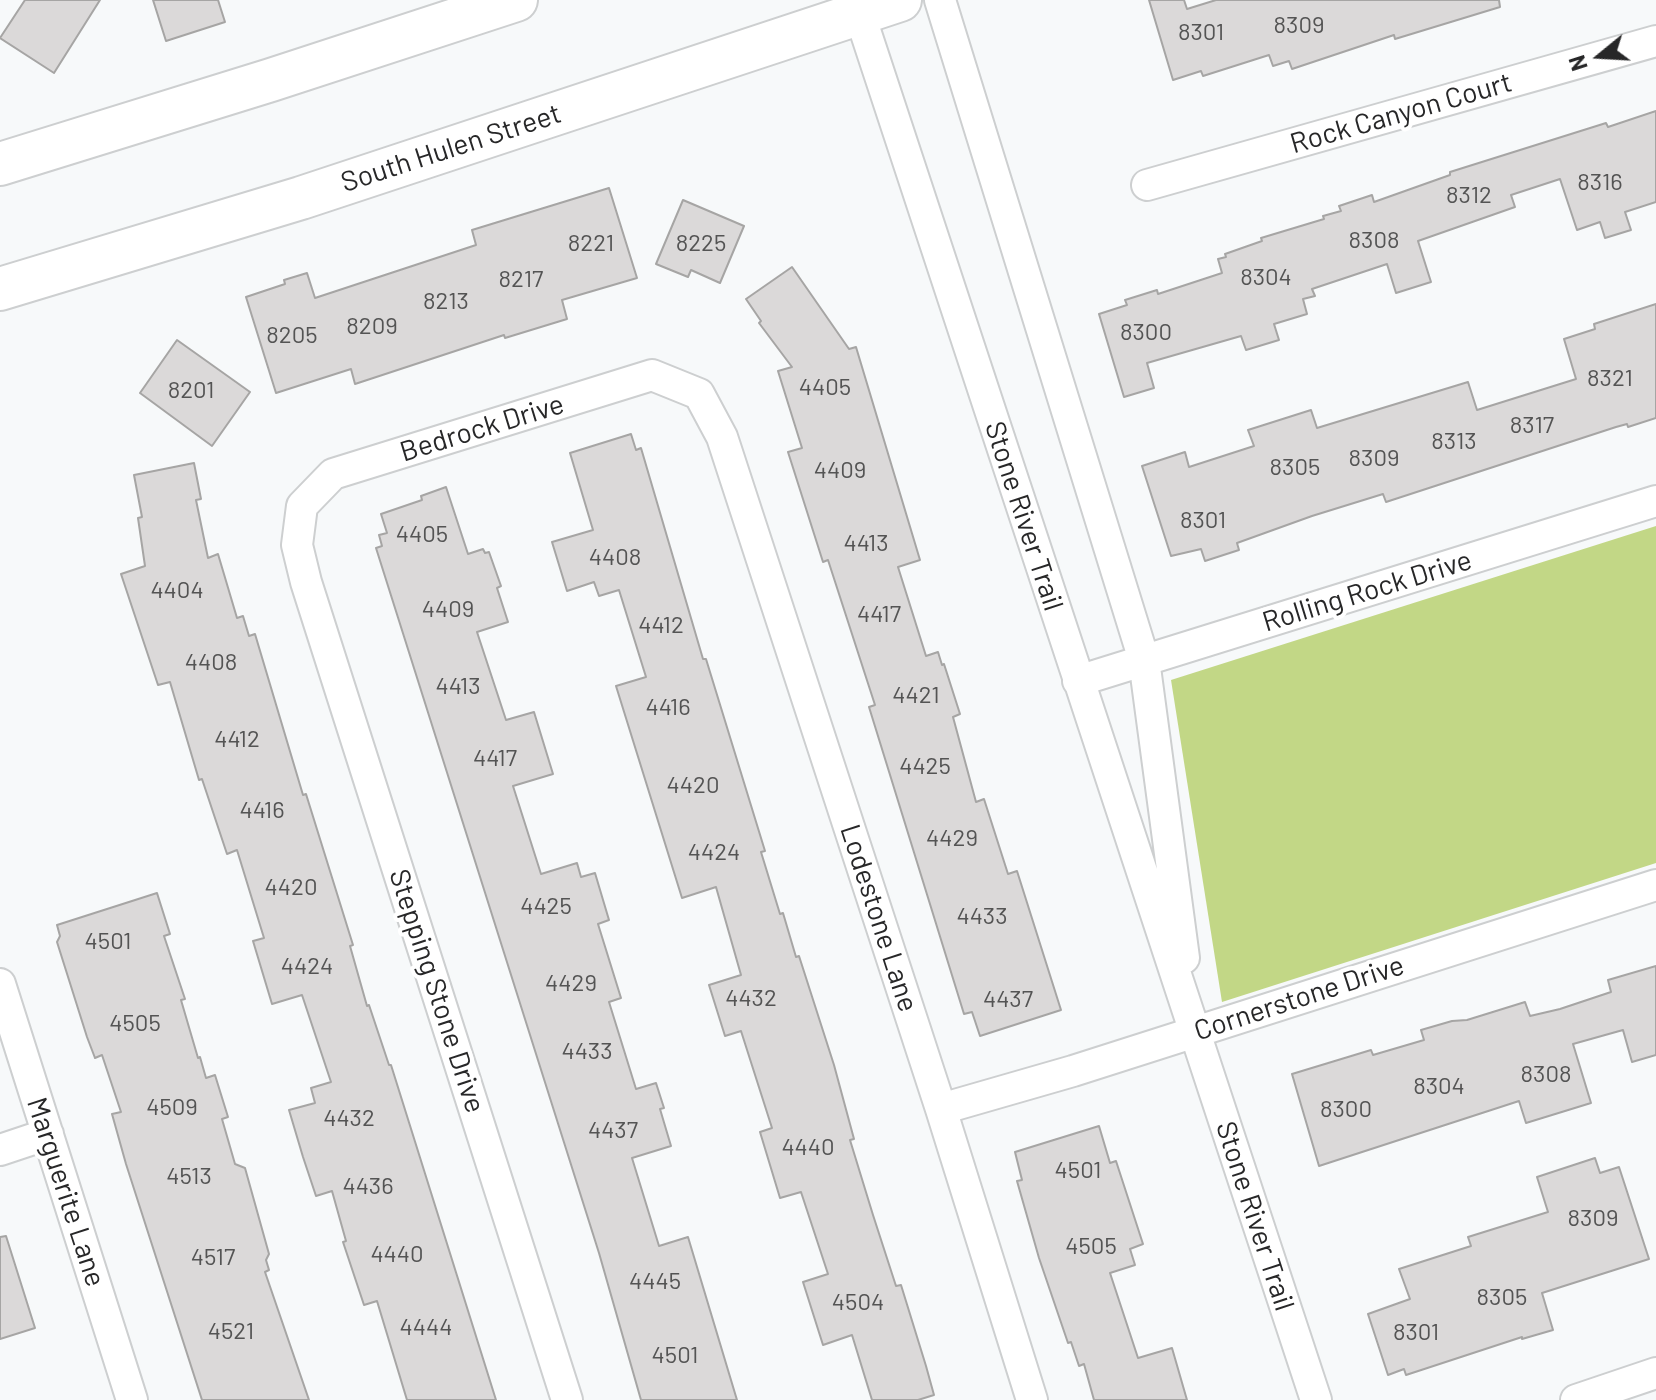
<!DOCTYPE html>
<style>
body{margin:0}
#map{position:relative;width:1656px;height:1400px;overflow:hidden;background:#f7f9fa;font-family:Barlow,sans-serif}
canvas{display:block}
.north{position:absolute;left:1560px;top:16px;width:80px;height:80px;-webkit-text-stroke:6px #fff;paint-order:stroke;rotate:252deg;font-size:22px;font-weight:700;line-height:32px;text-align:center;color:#272728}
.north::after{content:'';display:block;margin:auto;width:28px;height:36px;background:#272728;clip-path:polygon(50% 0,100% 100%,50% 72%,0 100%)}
</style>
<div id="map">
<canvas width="1656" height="1400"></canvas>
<div class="north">N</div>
</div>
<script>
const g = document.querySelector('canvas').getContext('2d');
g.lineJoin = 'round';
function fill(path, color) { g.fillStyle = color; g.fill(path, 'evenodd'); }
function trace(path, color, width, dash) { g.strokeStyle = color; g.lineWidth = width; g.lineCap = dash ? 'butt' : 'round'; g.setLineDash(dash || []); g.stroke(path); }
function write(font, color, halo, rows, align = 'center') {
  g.font = font + ' Barlow,sans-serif'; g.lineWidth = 8; g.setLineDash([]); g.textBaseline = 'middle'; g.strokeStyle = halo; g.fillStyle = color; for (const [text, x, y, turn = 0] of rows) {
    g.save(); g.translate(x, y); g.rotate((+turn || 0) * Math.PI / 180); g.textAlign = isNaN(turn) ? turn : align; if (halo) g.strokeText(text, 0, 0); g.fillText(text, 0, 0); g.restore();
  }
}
fill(new Path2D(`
 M1656,526V863L1222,1002L1171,680Z`), '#c2d786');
const building = new Path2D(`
 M25,0H100L54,73L0,38Z
 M153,0H218L225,22L166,41Z
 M1149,0H1184L1187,9L1216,0H1499L1500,7L1395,39L1394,35L1292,69L1289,61L1273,66L1269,55L1203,76L1201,71L1173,80Z
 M1656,111V202L1625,212L1631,230L1605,238L1600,222L1577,230L1560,179L1511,195L1515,207L1418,241L1431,282L1396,293L1387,264L1312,289L1315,296L1303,299L1307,314L1274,324L1279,340L1246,350L1241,336L1147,363L1154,388L1124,397L1099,314L1127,305L1125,300L1157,290L1158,294L1222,273L1218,259L1226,257L1225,254L1262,241L1261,238L1324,219L1323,216L1341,211L1339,206L1372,195L1374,202L1450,175V172L1606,123L1608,127Z
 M609,188L637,278L562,300L567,319L505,338L504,335L355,384L351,369L276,393L246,297L285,284L284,280L307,273L315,298L476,245L472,230Z
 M683,200L744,226L720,283L691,270L688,277L656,264Z
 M792,267L849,349L856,347L920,560L898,567L926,656L938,652L942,665L944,664L960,714L953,717L976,802L984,799L1008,874L1017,871L1061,1010L980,1036L972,1012L964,1014L869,707L875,705L828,560L823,562L788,452L802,448L778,371L792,367L759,323L761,321L746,299Z
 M1656,304V418L1628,427L1627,424L1616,427L1386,502L1383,494L1312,516L1237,543L1239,550L1205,561L1201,549L1171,556L1142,466L1185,452L1189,467L1254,446L1248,430L1311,410L1317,428L1468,382L1477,410L1576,379L1564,339L1595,329L1594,324Z
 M177,340L250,392L212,446L140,393Z
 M631,434L636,450L641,448L703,659H706L765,851L761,852L780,914L783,913L796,957L799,956L834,1065L854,1139L850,1140L873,1215L896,1286L901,1285L926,1366L934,1395L918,1400H872L852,1335L823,1345L803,1282L828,1274L801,1192L780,1198L760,1132L772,1128L741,1031L725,1036L709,985L741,975L716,887L682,898L616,686L646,677L619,590L599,596L594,582L567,591L552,542L593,530L570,453Z
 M194,463L201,499L196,500L208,558L218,554L237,618L243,616L249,636L255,634L303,795L306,794L353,945L350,946L367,1006L369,1005L389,1065H391L496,1400H407L377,1301L364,1305L343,1242L346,1241L332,1191L316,1196L303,1157L289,1110L315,1103L311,1088L331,1082L302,995L272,1004L253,941L264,938L237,850L227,854L202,779L199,780L170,682L158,685L121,574L145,566L138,518L142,517L134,475Z
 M446,487L468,554L483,549L485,553L489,552L501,586L497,588L508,622L477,632L506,720L534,712L553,774L513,786L541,874L577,863L581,877L595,873L609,920L598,924L621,998L609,1002L636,1089L656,1083L664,1108L660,1109L671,1146L632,1158L659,1246L688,1237L737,1400H641L599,1253L376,548L382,546L379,535L387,533L381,514L422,500L421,496Z
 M157,893L170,934L164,936L185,999L181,1000L198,1058L200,1057L206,1078L215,1075L228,1117L222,1119L235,1164L245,1168L269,1254L266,1260L269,1270L265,1272L309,1400H202L126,1164L112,1114L121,1112L102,1055L95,1058L87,1037L57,942L60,936L57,925Z
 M1656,966V1055L1632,1062L1623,1030L1573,1044L1591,1103L1526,1123L1519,1101L1319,1166L1292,1074L1371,1050L1373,1055L1424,1040L1421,1030L1452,1021L1467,1020L1525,1002L1530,1016L1560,1009L1611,992L1608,980Z
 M1099,1126L1110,1163L1116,1161L1143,1244L1130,1249L1135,1265L1110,1273L1138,1358L1172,1348L1187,1400H1094L1084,1364L1079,1366L1071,1342L1068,1343L1039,1258L1017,1181L1022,1180L1015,1152Z
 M1595,1158L1600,1173L1619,1167L1649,1259L1542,1293L1553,1330L1522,1339V1337L1406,1375L1404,1369L1388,1375L1368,1314L1410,1299L1399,1269L1471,1246L1468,1237L1548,1212L1537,1177Z
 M6,1236L35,1328L0,1339V1237Z`);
fill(building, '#dbd9d9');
trace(building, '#a6a5a4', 2);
const minor = new Path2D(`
 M855,0L1316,1400
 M940,0L1144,660L1184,958
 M1147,185L1656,41
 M1078,681L1656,501
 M0,984L132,1400
 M941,1109L1073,1071L1656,885
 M0,1150L48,1134
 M567,1400L306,582L297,545L302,506L333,474L652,375L699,394L722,437L941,1109L1032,1400
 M1576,1400L1656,1373`);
const secondary = new Path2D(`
 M0,164L271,80L516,0
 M0,289L301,198L900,0`);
trace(minor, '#cdcfd0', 34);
trace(secondary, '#cdcfd0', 46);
trace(minor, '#fff', 30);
trace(secondary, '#fff', 42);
write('24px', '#545454', null, [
 ["8309",1299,25],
 ["8301",1201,32],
 ["8316",1600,182],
 ["8312",1469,195],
 ["8308",1374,240],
 ["8221",591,243],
 ["8225",701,243],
 ["8304",1266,277],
 ["8217",521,279],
 ["8213",446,301],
 ["8209",372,326],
 ["8300",1146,332],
 ["8205",292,335],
 ["8321",1610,378],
 ["4405",825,387],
 ["8201",191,390],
 ["8317",1532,425],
 ["8313",1454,441],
 ["8309",1374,458],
 ["8305",1295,467],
 ["4409",840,470],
 ["8301",1203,520],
 ["4405",422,534],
 ["4413",866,543],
 ["4408",615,557],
 ["4404",177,590],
 ["4409",448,609],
 ["4417",879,614],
 ["4412",661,625],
 ["4408",211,662],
 ["4413",458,686],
 ["4421",916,695],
 ["4416",668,707],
 ["4412",237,739],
 ["4417",495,758],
 ["4425",925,766],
 ["4420",693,785],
 ["4416",262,810],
 ["4429",952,838],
 ["4424",714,852],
 ["4420",291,887],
 ["4425",546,906],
 ["4433",982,916],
 ["4501",108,941],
 ["4424",307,966],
 ["4429",571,983],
 ["4432",751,998],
 ["4437",1008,999],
 ["4505",135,1023],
 ["4433",587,1051],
 ["8308",1546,1074],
 ["8304",1439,1086],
 ["4509",172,1107],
 ["8300",1346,1109],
 ["4432",349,1118],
 ["4437",613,1130],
 ["4440",808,1147],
 ["4501",1078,1170],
 ["4513",189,1176],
 ["4436",368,1186],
 ["8309",1593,1218],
 ["4505",1091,1246],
 ["4440",397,1254],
 ["4517",213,1257],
 ["4445",655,1281],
 ["8305",1502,1297],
 ["4504",858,1302],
 ["4444",426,1327],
 ["4521",231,1331],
 ["8301",1416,1332],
 ["4501",675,1355]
]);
write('28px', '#272728', '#fff', [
 ["Rock Canyon Court",1401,113,-16],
 ["South Hulen Street",451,148,-18],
 ["Bedrock Drive",482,428,-17],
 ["Stone River Trail",1024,516,72],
 ["Rolling Rock Drive",1367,591,-17],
 ["Lodestone Lane",879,918,72],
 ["Stepping Stone Drive",437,991,72],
 ["Cornerstone Drive",1299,998,-18],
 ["Marguerite Lane",66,1192,72],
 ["Stone River Trail",1255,1216,72]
]);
</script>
